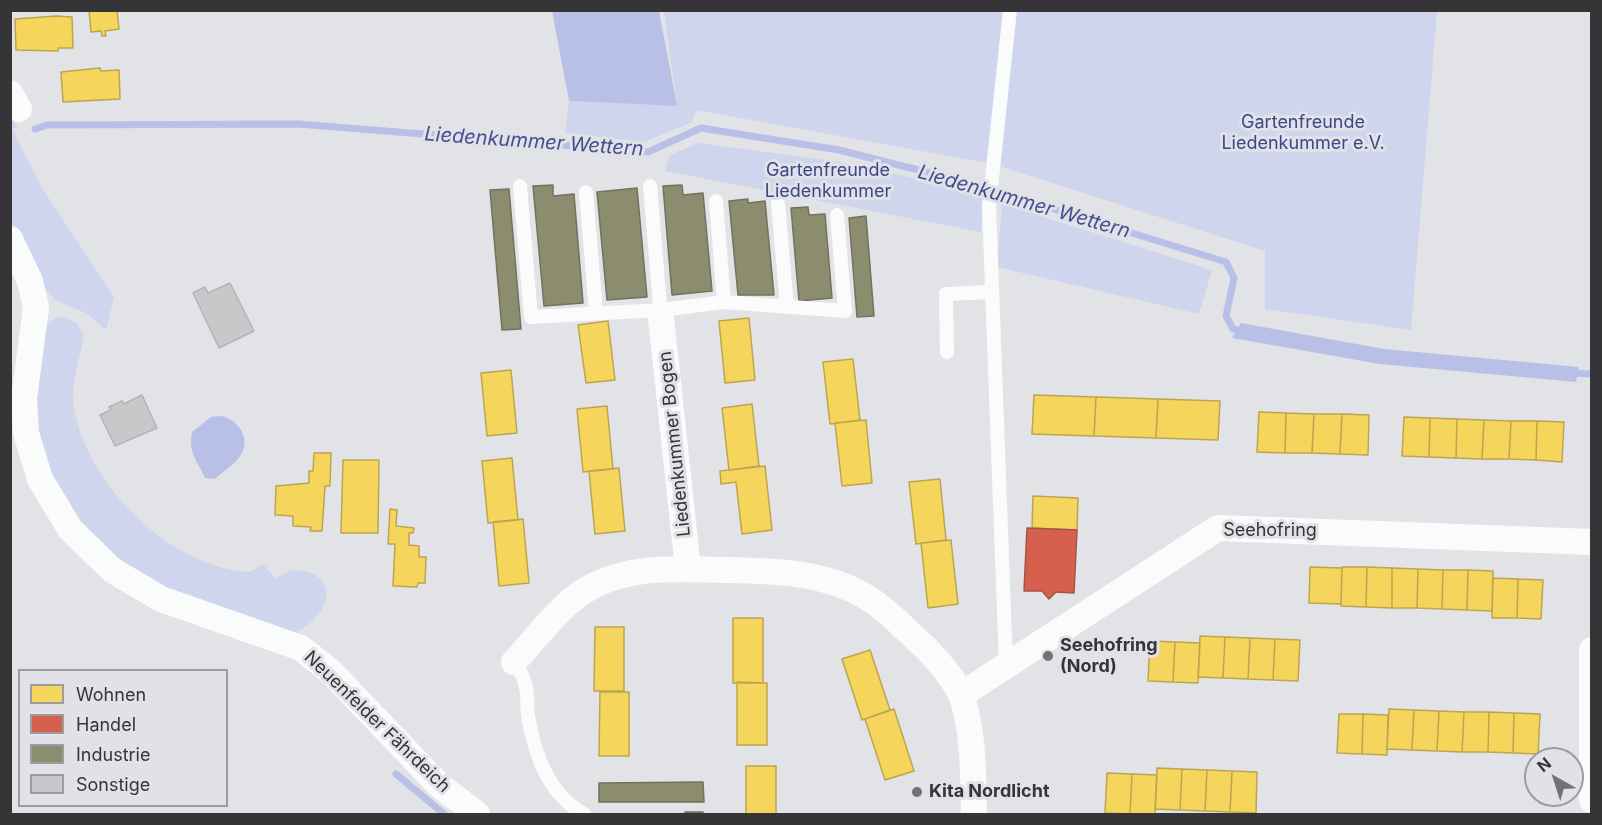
<!DOCTYPE html>
<meta charset="utf-8">
<style>
body{margin:0}
#map{position:relative;width:1602px;height:825px;overflow:hidden;background:#e1e3e6;font-family:Inter,sans-serif}
canvas{display:block}
.frame{position:absolute;inset:0;border:12px solid #353537;pointer-events:none}
.legend{position:absolute;left:18px;top:669px;width:210px;height:138px;box-sizing:border-box;background:#e0e2e7;border:2px solid #9c9da1;margin:0;padding:8px 10px;list-style:none;font-size:18px;color:#353537}
.legend li{display:flex;align-items:center;gap:12px;height:30px}
.legend b{width:30px;border:2px solid #9c9da1}
.north{position:absolute;left:1524px;top:747px;width:60px;height:60px;box-sizing:border-box;background:#e0e2e7;border:2px solid #9c9da1;border-radius:50%;rotate:321deg;font-size:16px;font-weight:700;line-height:24px;text-align:center;color:#353537}
.north::after{content:'';display:block;margin:auto;width:21px;height:27px;background:#717274;clip-path:polygon(50% 0,100% 100%,50% 72%,0 100%)}
</style>
<div id="map">
<canvas width="1602" height="825"></canvas>
<div class="frame"></div>
<ul class="legend">
<li><b style="height:16px;background:#f6d55c"></b>Wohnen</li>
<li><b style="height:16px;background:#d6604d"></b>Handel</li>
<li><b style="height:16px;background:#8c8c6e"></b>Industrie</li>
<li><b style="height:16px;background:#c7c8ca"></b>Sonstige</li>
</ul>
<div class="north">N</div>
</div>
<script>
const g = document.querySelector('canvas').getContext('2d');
g.lineJoin = 'round';
function fill(path, color) { g.fillStyle = color; g.fill(path, 'evenodd'); }
function trace(path, color, width, dash) { g.strokeStyle = color; g.lineWidth = width; g.lineCap = dash ? 'butt' : 'round'; g.setLineDash(dash || []); g.stroke(path); }
function write(font, color, halo, rows, align = 'center') {
  g.font = font + ' Inter,sans-serif'; g.lineWidth = 6; g.setLineDash([]); g.textBaseline = 'middle'; g.strokeStyle = halo; g.fillStyle = color; for (const [text, x, y, turn = 0] of rows) {
    g.save(); g.translate(x, y); g.rotate((+turn || 0) * Math.PI / 180); g.textAlign = isNaN(turn) ? turn : align; if (halo) g.strokeText(text, 0, 0); g.fillText(text, 0, 0); g.restore();
  }
}
fill(new Path2D(`
 M664,11H1437L1411,330L1265,309V251L993,164L696,110L692,122L644,142L565,133L569,101L677,106Z
 M10,115L17,127L12,129L42,188L114,297L106,330L86,313L55,300L41,283L27,250L11,222Z
 M698,143L834,161L984,193L981,232L665,171L669,156Z
 M1002,204L1212,270L1199,314L997,267Z
 M62,316L77,323L84,336C79,361 69,387 75,413C90,488 173,569 251,572L263,564L276,579L291,570C345,570 331,621 290,634C255,622 215,614 182,597C111,563 44,507 37,423C34,392 41,359 45,327L55,318Z`), '#cfd5ec');
fill(new Path2D(`
 M552,11H659L677,106L569,101Z
 M1241,323L1384,349L1579,367L1576,382L1380,364L1232,338Z
 M222,416C242,422 253,443 237,460C231,467 222,472 215,479L205,478C197,460 188,453 192,432L211,417Z`), '#b8c0e7');
const homes = new Path2D(`
 M89,10H117L119,29L105,31L106,36H102L101,31L91,32Z
 M56,16L72,17L73,48H58V51L16,50L15,19Z
 M100,68L101,71L119,70L120,99L63,102L61,72Z
 M749,318L755,380L725,383L719,321Z
 M608,321L615,380L586,383L578,325Z
 M853,359L860,420L830,424L823,362Z
 M511,370L517,433L487,436L481,373Z
 M1034,395L1096,397L1094,436L1032,434Z
 M1096,397L1158,399L1156,438L1094,436Z
 M1158,399L1220,401L1218,440L1156,438Z
 M752,404L759,466L729,470L722,408Z
 M607,406L613,469L583,472L577,409Z
 M1259,412L1286,413L1285,453L1257,452Z
 M1286,413L1314,414L1312,453H1285Z
 M1314,414H1342L1340,454L1312,453Z
 M1342,414L1369,415L1368,455L1340,454Z
 M1404,417L1430,418L1429,457L1402,456Z
 M1430,418L1457,419L1456,458L1429,457Z
 M1457,419L1484,420L1482,459L1456,458Z
 M866,420L872,483L842,486L835,423Z
 M1484,420L1511,421L1509,459H1482Z
 M1511,421H1537L1536,460L1509,459Z
 M1537,421L1564,422L1562,462L1536,460Z
 M314,453H331L330,486H325L322,531H310L311,527L293,526V516L275,515L276,486L309,483V471H313Z
 M512,458L518,520L488,523L482,461Z
 M343,460H379L378,533H341Z
 M765,466L772,530L742,534L736,482L721,484L720,471Z
 M619,468L625,531L595,534L589,471Z
 M940,479L946,540L916,544L909,482Z
 M1033,496L1078,498L1077,530L1032,528Z
 M390,509L397,510L396,526L414,528L413,533H409V545L419,546V557H426L425,583H418L417,587L393,586L395,544H388Z
 M523,519L529,583L499,586L493,522Z
 M951,540L958,604L928,608L921,543Z
 M1310,567L1342,568L1341,604L1309,603Z
 M1342,567H1367L1366,607L1341,606Z
 M1367,567L1392,568V608L1366,607Z
 M1392,568L1418,569L1417,608H1392Z
 M1418,569L1443,570L1442,609L1417,608Z
 M1443,570H1468L1467,610L1442,609Z
 M1468,570L1493,571L1492,611L1467,610Z
 M1493,578L1518,579L1517,618H1492Z
 M1518,579L1543,580L1541,619L1517,618Z
 M733,618H763V683H733Z
 M595,627H624V691H594Z
 M1200,636L1225,637L1223,678L1198,677Z
 M1225,637L1250,638L1248,679L1223,678Z
 M1250,638L1275,639L1273,680L1248,679Z
 M1275,639L1300,640L1298,681L1273,680Z
 M1150,641L1175,642L1173,682L1148,681Z
 M1175,642L1200,643L1198,683L1173,682Z
 M870,650L890,710L862,720L842,659Z
 M737,682L767,683V745H737Z
 M600,692H629V756H599Z
 M894,709L914,771L885,780L865,719Z
 M1389,709L1414,710L1412,750L1387,749Z
 M1414,710L1439,711L1437,751L1412,750Z
 M1439,711L1464,712L1462,752L1437,751Z
 M1464,712H1489L1488,752H1462Z
 M1489,712L1514,713L1513,753L1488,752Z
 M1514,713L1540,714L1538,754L1513,753Z
 M1339,714H1363L1362,754L1337,753Z
 M1363,714L1388,715L1387,755L1362,754Z
 M746,766H776V814H746Z
 M1157,768L1182,769L1180,810L1155,809Z
 M1182,769L1207,770L1205,811L1180,810Z
 M1207,770L1232,771L1230,812L1205,811Z
 M1232,771L1257,772L1256,813L1230,812Z
 M1107,773L1132,774L1130,814L1105,813Z
 M1132,774L1157,775L1155,814H1130Z`);
fill(homes, '#f6d55c');
trace(homes, '#bca551', 1.5);
const shops = new Path2D(`
 M1027,528L1077,530L1074,593L1056,592L1049,599L1042,591H1024Z`);
fill(shops, '#d6604d');
trace(shops, '#a65346', 1.5);
const industry = new Path2D(`
 M553,185V196L574,194L583,303L544,306L533,186Z
 M682,185L683,195L703,193L712,291L672,295L663,186Z
 M637,188L647,297L607,300L597,192Z
 M509,189L521,329L502,330L490,190Z
 M748,199V203L765,201L774,295H738L729,201Z
 M808,207L809,215L825,214L832,298L799,301L791,208Z
 M866,216L874,316L857,317L849,218Z
 M703,782L704,802H599V783Z
 M685,812H703V814H685Z`);
fill(industry, '#8c8c6e');
trace(industry, '#72725e', 1.5);
trace(new Path2D(`
 M35,129L47,125L298,124L648,152L701,128L839,150L966,182L1226,262L1234,278L1226,316L1233,329L1244,331
 M1570,373L1592,374
 M396,774L444,814`), '#b8c0e7', 7);
const building = new Path2D(`
 M230,283L254,331L219,348L193,293L205,287L208,293Z
 M142,395L157,428L115,446L100,415L111,410L109,407L122,401L124,404Z`);
fill(building, '#c7c8ca');
trace(building, '#b3b4b7', 1.5);
trace(new Path2D(`
 M520,186L531,317L661,310L724,302L845,311L837,215
 M650,186L661,318
 M586,192L596,312
 M716,201L724,302
 M778,203L787,307
 M947,352L946,294L991,292
 M514,662C518,668 523,676 525,683C528,693 527,705 528,715C534,753 549,795 584,814
 M1006,666L989,206L1010,10`), '#fafbfb', 14);
trace(new Path2D(`
 M10,93L19,109
 M10,239L30,281L36,307L24,399L26,433L40,479L70,529L112,570L161,599L301,648L330,671L439,785L477,814
 M661,318L688,569
 M1592,650V800
 M514,662C538,637 562,601 593,586C633,565 679,569 722,570C772,571 824,571 868,598C886,609 902,626 917,640C931,652 955,679 962,697C974,734 973,776 974,814
 M961,695L1218,528L1592,542`), '#fafbfb', 26);
for (const [x, y, r, color] of [
 [1048,656,6,"#717274"],
 [917,792,6,"#717274"]
]) { const dot = new Path2D(); dot.arc(x, y, r, 0, 2 * Math.PI); g.fillStyle = color; g.fill(dot); trace(dot, '#e0e2e7', 2); }
write('18px', '#3d4688', '#e0e2e7', [
 ["Gartenfreunde",1303,123],
 ["Liedenkummer e.V.",1303,144],
 ["Gartenfreunde",828,171],
 ["Liedenkummer",828,192]
]);
write('18px', '#353537', '#e0e2e7', [
 ["Liedenkummer Bogen",675,444,-96],
 ["Seehofring",1270,531],
 ["Neuenfelder Fährdeich",377,722,44]
]);
write('bold 18px', '#353537', '#e0e2e7', [
 ["Seehofring",1060,646],
 ["(Nord)",1060,667],
 ["Kita Nordlicht",929,792]
], 'left');
write('italic 20px', '#454e91', '#e0e2e7', [
 ["Liedenkummer Wettern",534,142,4],
 ["Liedenkummer Wettern",1024,202,16]
]);
</script>
